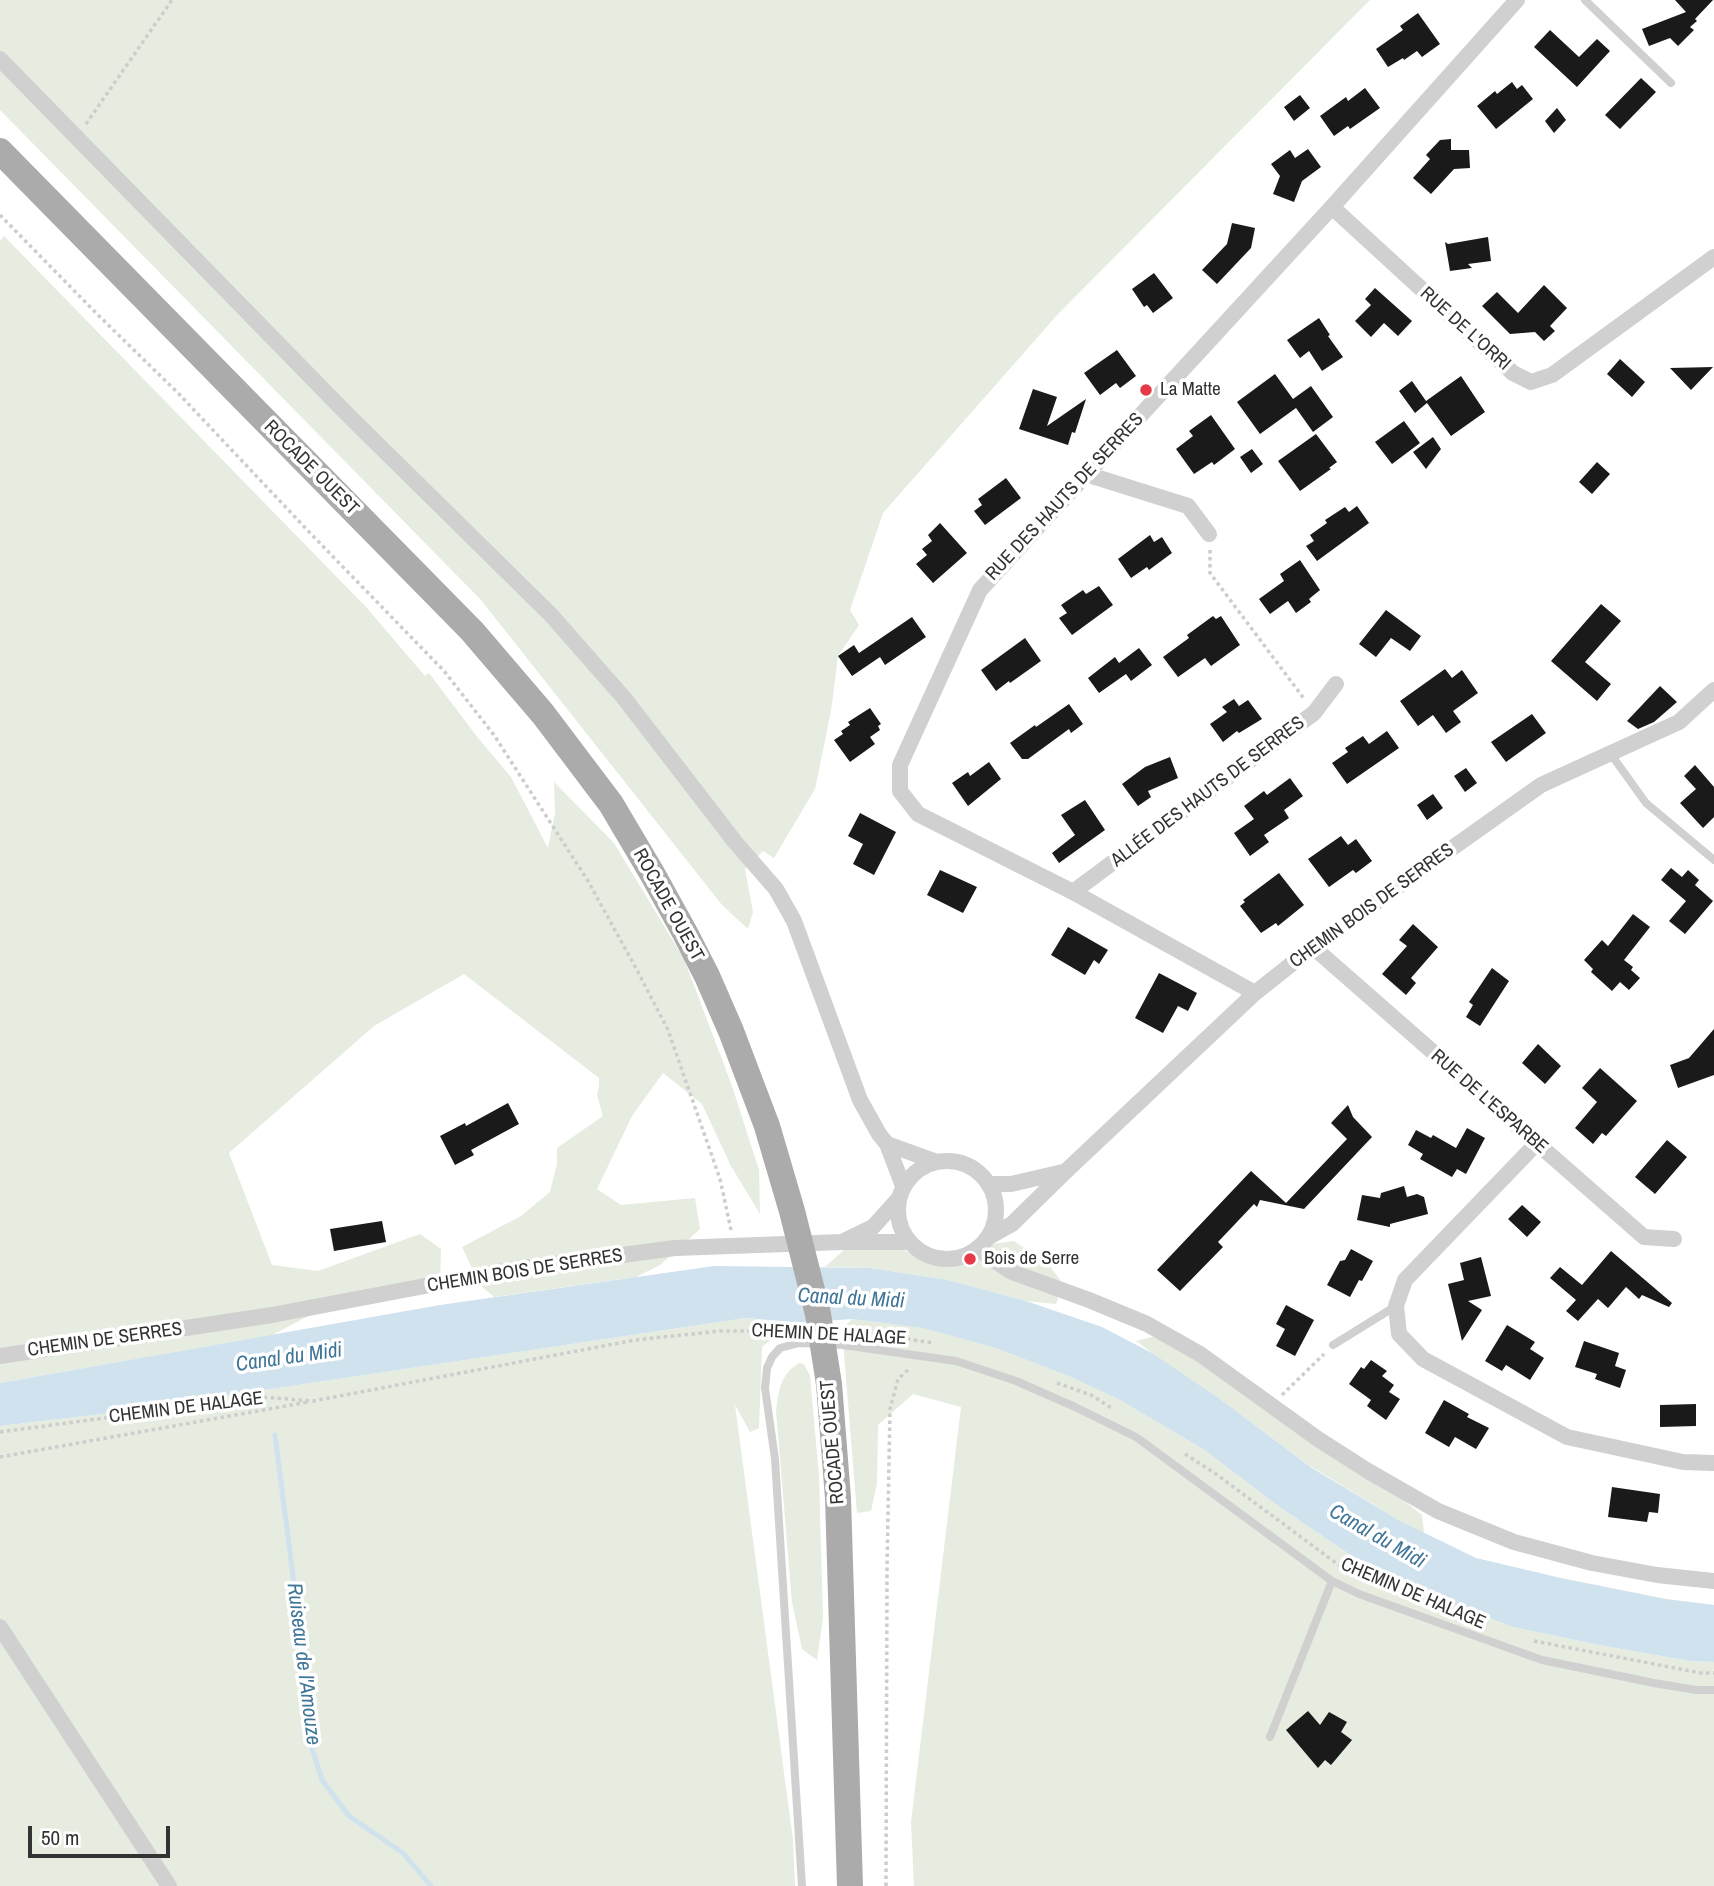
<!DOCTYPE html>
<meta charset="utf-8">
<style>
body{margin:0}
#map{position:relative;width:1714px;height:1886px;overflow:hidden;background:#fff;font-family:"Archivo Narrow",sans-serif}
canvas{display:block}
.scale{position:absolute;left:28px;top:1826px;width:142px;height:32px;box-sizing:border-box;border:4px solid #333;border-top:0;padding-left:9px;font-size:21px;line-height:24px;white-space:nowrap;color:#333;-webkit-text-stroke:5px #fff;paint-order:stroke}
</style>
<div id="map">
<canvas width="1714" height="1886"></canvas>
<div class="scale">50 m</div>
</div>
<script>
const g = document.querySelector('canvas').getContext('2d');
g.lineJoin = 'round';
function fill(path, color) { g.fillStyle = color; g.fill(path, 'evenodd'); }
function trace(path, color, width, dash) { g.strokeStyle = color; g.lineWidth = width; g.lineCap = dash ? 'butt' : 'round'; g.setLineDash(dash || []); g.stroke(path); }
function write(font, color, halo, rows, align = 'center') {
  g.font = font + ' "Archivo Narrow",sans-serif'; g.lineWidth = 7; g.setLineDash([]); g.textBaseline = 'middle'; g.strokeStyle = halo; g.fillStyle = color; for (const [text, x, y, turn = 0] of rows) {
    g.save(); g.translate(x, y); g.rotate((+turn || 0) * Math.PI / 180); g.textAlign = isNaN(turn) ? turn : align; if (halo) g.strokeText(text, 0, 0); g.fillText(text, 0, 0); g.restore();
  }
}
fill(new Path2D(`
 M0,0H1370L1058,314L883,513L850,610L859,625L838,656L831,711L815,789L774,858L763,851L745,869L753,912L748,929L722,905L481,600L0,110Z
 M4,236L366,607L425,676L429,673L478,738L511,777L548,848L555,813L554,782L614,843L684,959L732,1086L759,1170L760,1214L731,1166L702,1104L663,1073L632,1116L597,1189L621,1205L695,1198L700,1229L660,1265L636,1277L494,1297L480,1285L462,1247L521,1216L550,1192L557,1164V1148L603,1116L597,1095L599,1085V1078L464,974L374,1026L229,1153L272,1265L318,1271L420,1234L441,1249L440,1288L334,1303L272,1335L0,1383V241Z
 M1014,1241L1049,1265L1063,1284L1056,1304L1026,1301L948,1280L870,1268L825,1267L846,1248L901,1249L924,1259L952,1254L985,1245Z
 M746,1318L773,1321L776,1335L762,1347L759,1428L750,1432L735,1405L793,1840L795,1886H0V1426L110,1413Z
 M852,1319L924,1328L996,1348L1073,1378L1120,1400L1203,1449L1281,1508L1361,1562L1436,1599L1513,1627L1599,1645L1690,1661L1714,1662V1886H914L911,1822L961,1407L913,1394L878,1425L877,1483L871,1511L857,1513L842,1329Z
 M1164,1334L1403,1500L1422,1515L1424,1533L1400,1521L1307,1464L1223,1401L1160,1359L1136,1341Z
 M799,1363L804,1364L810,1376L819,1476L823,1618L817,1660L802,1649L792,1602L776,1411C779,1390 780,1375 799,1363Z`), '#e6ecdf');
fill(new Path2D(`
 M714,1266L870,1268L948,1280L1026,1301L1102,1327L1152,1353L1223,1401L1312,1468L1400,1521L1476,1558L1561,1578L1666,1599L1714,1605V1662L1690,1661L1599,1645L1513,1627L1432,1597L1361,1562L1281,1508L1203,1449L1120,1400L1073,1378L996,1348L923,1328L852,1319L801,1323L746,1318L110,1413L0,1426V1383L440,1305Z`), '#cfe2ee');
trace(new Path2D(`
 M275,1435L294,1584L310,1742L322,1780L349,1816L403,1853L431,1886`), '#cfe2ee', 5);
fill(new Path2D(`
 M1675,0H1713L1695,19L1697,21L1690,27L1694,30L1678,46L1670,38L1649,46L1642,29L1686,12Z
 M1418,13L1440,44L1422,57L1417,51L1404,60L1403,58L1388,67L1376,49L1403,30L1400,26Z
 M1550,30L1579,57L1597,39L1610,51L1577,87L1534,47Z
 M1641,78L1656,92L1620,129L1605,115Z
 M1512,82L1517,89L1522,85L1533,99L1496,129L1477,106L1495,91L1497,94Z
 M1365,88L1380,108L1350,129L1348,126L1334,136L1320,116L1346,97L1348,101Z
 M1300,95L1310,108L1294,121L1284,107Z
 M1557,108L1566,120L1554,133L1545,121Z
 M1451,139V150H1469L1470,168L1454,169L1431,194L1413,178L1430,159L1426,155L1440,140Z
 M1308,149L1321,167L1302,181L1294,202L1273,194L1280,176L1271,164L1290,150L1295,158Z
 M1232,223L1255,228L1251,248L1217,284L1202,270L1227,244Z
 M1488,237L1491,261L1468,264L1472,268L1450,271L1445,242L1448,244Z
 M1154,273L1173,298L1153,313L1147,305L1144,307L1132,289Z
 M1544,285L1567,308L1550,326L1555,331L1544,341L1535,332L1510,334L1482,306L1497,292L1518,313Z
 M1375,288L1412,321L1398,336L1384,323L1371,337L1355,321L1371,305L1365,299Z
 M1319,318L1330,335L1328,336L1343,357L1322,371L1309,351L1300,358L1287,340Z
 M1117,350L1136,376L1120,388L1116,383L1100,395L1084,373Z
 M1620,359L1645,382L1632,397L1607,374Z
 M1713,367L1691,390L1670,368Z
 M1275,374L1293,399L1311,386L1333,417L1313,432L1296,408L1260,434L1237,402Z
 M1461,376L1485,412L1451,436L1427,403L1415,413L1399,391L1412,381L1426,401Z
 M1033,389L1057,397L1047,426L1086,399L1075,433L1072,432L1068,445L1019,429Z
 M1211,415L1235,449L1214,465L1212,462L1194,474L1176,449L1193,436L1189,431Z
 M1404,421L1420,443L1392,464L1375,442Z
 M1316,434L1337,462L1329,468L1331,469L1300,491L1278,461Z
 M1433,437L1441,449L1426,469L1413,452Z
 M1252,449L1263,464L1251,473L1240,457Z
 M1597,462L1610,474L1592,494L1579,482Z
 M1006,478L1021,498L985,525L974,511L982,505L978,499Z
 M1357,506L1369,523L1317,561L1306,546L1314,541L1310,535L1327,523L1325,520L1345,507L1349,512Z
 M940,523L967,553L933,583L916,564L927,555L922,549L932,541L928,535Z
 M1150,535L1154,542L1162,537L1172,553L1149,570L1147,567L1131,578L1118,559Z
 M1300,560L1320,590L1309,599L1311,602L1296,613L1288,601L1270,614L1259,599L1284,581L1280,574Z
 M1099,586L1113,605L1072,635L1059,618L1067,613L1061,605L1083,590L1086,594Z
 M1601,604L1621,621L1585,662L1611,684L1597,701L1551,661Z
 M1386,610L1421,636L1410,651L1391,638L1376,657L1359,644Z
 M1213,616L1216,619L1221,616L1240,645L1211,666L1205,658L1178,677L1163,657L1189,638L1187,635Z
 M912,617L926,637L885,665L880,657L852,676L838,656L854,645L859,653Z
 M1025,638L1041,661L1010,683L1009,681L996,691L981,670Z
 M1139,648L1152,665L1131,681L1126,674L1099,693L1088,678L1115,657L1119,663Z
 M1445,669L1452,678L1462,670L1478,693L1453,711L1461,722L1446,733L1433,715L1418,726L1400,701Z
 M1660,686L1677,702L1654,722L1638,729L1627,721Z
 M1234,699L1239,706L1248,700L1262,719L1239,733L1237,731L1223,742L1210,724L1227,712L1222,707Z
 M1069,704L1083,724L1071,733L1069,729L1028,759H1022L1010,743L1035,725L1036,727Z
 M870,708L881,724L878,726L880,730L870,737L875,744L850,762L834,740L843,734L841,731L850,725L848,722Z
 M1532,714L1546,733L1506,762L1491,742Z
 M1387,731L1399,748L1347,784L1332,763L1348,752L1345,748L1363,736L1369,744Z
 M1170,757L1178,778L1148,791L1151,797L1138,806L1122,784L1145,767Z
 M989,762L1001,779L968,806L952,783L968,772L970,776Z
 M1695,765L1714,787V817L1703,828L1680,803L1696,789L1684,776Z
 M1466,768L1477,783L1465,792L1454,776Z
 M1290,778L1303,796L1284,810L1289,818L1264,835L1269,842L1250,856L1234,833L1254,819L1244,806L1264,791L1267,795Z
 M1433,794L1443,808L1427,820L1417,805Z
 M1085,800L1105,830L1059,863L1052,853L1075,835L1061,815Z
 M860,813L896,832L874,875L853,864L863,844L848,836Z
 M1341,836L1348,845L1356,839L1372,861L1356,873L1353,870L1329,887L1308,859Z
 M1671,868L1682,877L1688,870L1699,880L1695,885L1713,901L1685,934L1669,921L1686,901L1661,880Z
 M940,870L977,887L963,913L927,895Z
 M1279,873L1304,905L1278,926L1276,923L1261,933L1240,906L1245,902L1243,900Z
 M1633,914L1650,927L1624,960L1633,967L1631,970L1640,978L1629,990L1620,982L1612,991L1591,972L1593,969L1584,960L1602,940L1608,946Z
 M1413,924L1438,947L1411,978L1416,983L1406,995L1382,974L1407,946L1399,940Z
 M1068,927L1108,950L1099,964L1094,960L1085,975L1051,955Z
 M1492,968L1509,981L1480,1026L1466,1017L1473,1005L1469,1002Z
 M1159,973L1197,993L1188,1011L1178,1006L1163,1033L1135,1018Z
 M1714,1029V1075L1678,1088L1670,1065L1689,1058Z
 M1538,1044L1561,1066L1545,1084L1522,1063Z
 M1600,1068L1637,1101L1606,1136L1602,1133L1593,1144L1575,1128L1597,1102L1582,1088Z
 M508,1103L519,1124L471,1150L474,1155L455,1165L440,1136L465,1123L466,1126Z
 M1348,1105L1353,1117L1372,1137L1304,1209L1260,1200L1257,1207L1254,1204L1218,1242L1223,1247L1180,1291L1157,1270L1251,1171L1286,1203L1347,1139L1331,1123Z
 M1467,1128L1485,1138L1466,1174L1457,1169L1452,1177L1420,1159L1423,1154L1408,1145L1416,1130L1431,1138L1433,1135L1456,1148Z
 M1667,1140L1687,1157L1655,1194L1635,1177Z
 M1404,1186L1407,1197L1417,1194L1424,1197L1428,1214L1390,1224V1227L1357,1220L1362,1195L1380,1198L1381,1193Z
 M1522,1205L1541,1222L1527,1237L1508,1219Z
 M382,1221L386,1242L334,1251L330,1229Z
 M1351,1249L1373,1261L1362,1281L1359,1280L1350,1297L1327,1285L1340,1261L1345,1260Z
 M1611,1251L1672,1303L1669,1307L1642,1295L1639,1299L1626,1287L1608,1308L1598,1299L1578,1321L1566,1311L1576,1300L1550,1278L1560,1267L1582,1285Z
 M1481,1257L1491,1296L1468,1301L1482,1310L1462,1341L1448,1284L1464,1280L1460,1263Z
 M1286,1305L1314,1320L1295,1356L1276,1346L1285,1329L1276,1324Z
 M1507,1325L1535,1342L1530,1349L1544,1358L1530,1380L1506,1365L1502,1371L1485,1361Z
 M1584,1341L1619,1353L1615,1366L1626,1370L1620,1388L1595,1379L1597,1374L1575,1367Z
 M1371,1360L1387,1371L1382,1376L1394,1385L1389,1392L1400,1399L1386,1420L1367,1406L1371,1400L1349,1384L1361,1367L1364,1369Z
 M1444,1400L1469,1414L1467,1417L1489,1428L1476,1449L1455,1437L1449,1447L1425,1433Z
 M1696,1404V1426L1660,1427V1405Z
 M1612,1487L1660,1494L1658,1513L1649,1512L1647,1522L1608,1517Z
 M1308,1711L1320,1725L1329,1712L1347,1722L1341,1732L1352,1740L1331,1765L1325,1760L1318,1768L1286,1730Z`), '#1a1a1a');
trace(new Path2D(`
 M86,124L172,0
 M0,215L96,313L178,393L311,534L444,671L494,735L588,881L637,970L668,1030L720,1179L731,1230
 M1210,550V573L1305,700
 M893,1337L934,1343
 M1057,1383L1091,1395L1113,1409
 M1282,1395L1324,1354
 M0,1432L261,1397L313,1401L635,1340L720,1331H787
 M1185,1454L1216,1474L1340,1566L1451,1611
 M0,1457L308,1402
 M1534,1641L1701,1673H1714
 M886,1886L887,1570L890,1409L898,1379L909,1369`), '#cdcdcd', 3.5, [3.5, 3.5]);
trace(new Path2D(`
 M1585,0L1671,83
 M1610,753L1646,803L1714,860
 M1333,1345L1396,1306
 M1270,1737L1332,1581
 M802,1886L775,1459L765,1388L767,1368L772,1357L780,1348L799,1343L843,1345L956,1361L1016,1381L1073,1406L1136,1437L1332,1581L1359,1594L1542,1660L1654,1683L1696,1690H1714`), '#d0d0d0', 8);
trace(new Path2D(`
 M0,59L348,415L551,615L624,698L735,842L776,889L794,921L860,1100L879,1134L887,1144L903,1186
 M1332,207L1513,373L1531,382L1552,375L1714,257
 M1086,474L1188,506L1209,534
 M1073,892L1314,713L1336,684
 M1313,947L1644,1237L1674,1239
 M1255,993L1073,892L918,814L900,791V765L980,590L1332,207L1517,0
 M887,1144L937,1162
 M1536,1144L1405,1280L1396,1306L1399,1334L1423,1359L1567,1437L1683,1462L1714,1463
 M898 1210a49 49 0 1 1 98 0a49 49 0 1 1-98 0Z
 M988,1184H1011L1063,1172
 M899,1198L873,1227L842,1242H909
 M987,1238L1012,1224L1065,1172L1255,993L1313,947L1541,785L1679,722L1714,690
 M978,1248L990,1258L1012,1272L1089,1300L1147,1324L1200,1354L1318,1439L1368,1471L1438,1511L1514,1542L1592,1563L1657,1575L1714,1581
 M0,1356L272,1315L509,1270L675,1248L842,1242
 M0,1627L169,1886`), '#d0d0d0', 16);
trace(new Path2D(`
 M0,151L472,631L543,714L611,804L653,875L685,933L707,976L731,1031L767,1126L792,1211L818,1314L829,1384L838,1498L850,1886`), '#ababab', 26);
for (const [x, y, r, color] of [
 [1146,390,7,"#e63946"],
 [970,1259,7,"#e63946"]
]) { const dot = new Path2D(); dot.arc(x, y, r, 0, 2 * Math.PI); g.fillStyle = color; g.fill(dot); trace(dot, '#fff', 2.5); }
write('19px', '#333', '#fff', [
 ["RUE DE L'ORRI",1465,329,42],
 ["ROCADE OUEST",311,468,45],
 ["RUE DES HAUTS DE SERRES",1065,497,-47],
 ["ALLÉE DES HAUTS DE SERRES",1208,792,-37],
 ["ROCADE OUEST",668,905,61],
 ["CHEMIN BOIS DE SERRES",1372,906,-36],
 ["RUE DE L'ESPARBE",1489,1102,41],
 ["CHEMIN BOIS DE SERRES",525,1271,-9],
 ["CHEMIN DE HALAGE",829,1335,3],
 ["CHEMIN DE SERRES",105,1340,-8],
 ["CHEMIN DE HALAGE",186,1408,-7],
 ["ROCADE OUEST",833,1442,-95],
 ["CHEMIN DE HALAGE",1413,1594,23]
]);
write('19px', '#333', '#fff', [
 ["La Matte",1160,390],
 ["Bois de Serre",984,1259]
], 'left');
write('italic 21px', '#3f7597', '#fff', [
 ["Canal du Midi",851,1299,3],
 ["Canal du Midi",289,1358,-8],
 ["Canal du Midi",1377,1537,30],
 ["Ruiseau de l'Amouze",303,1664,83]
]);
</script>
